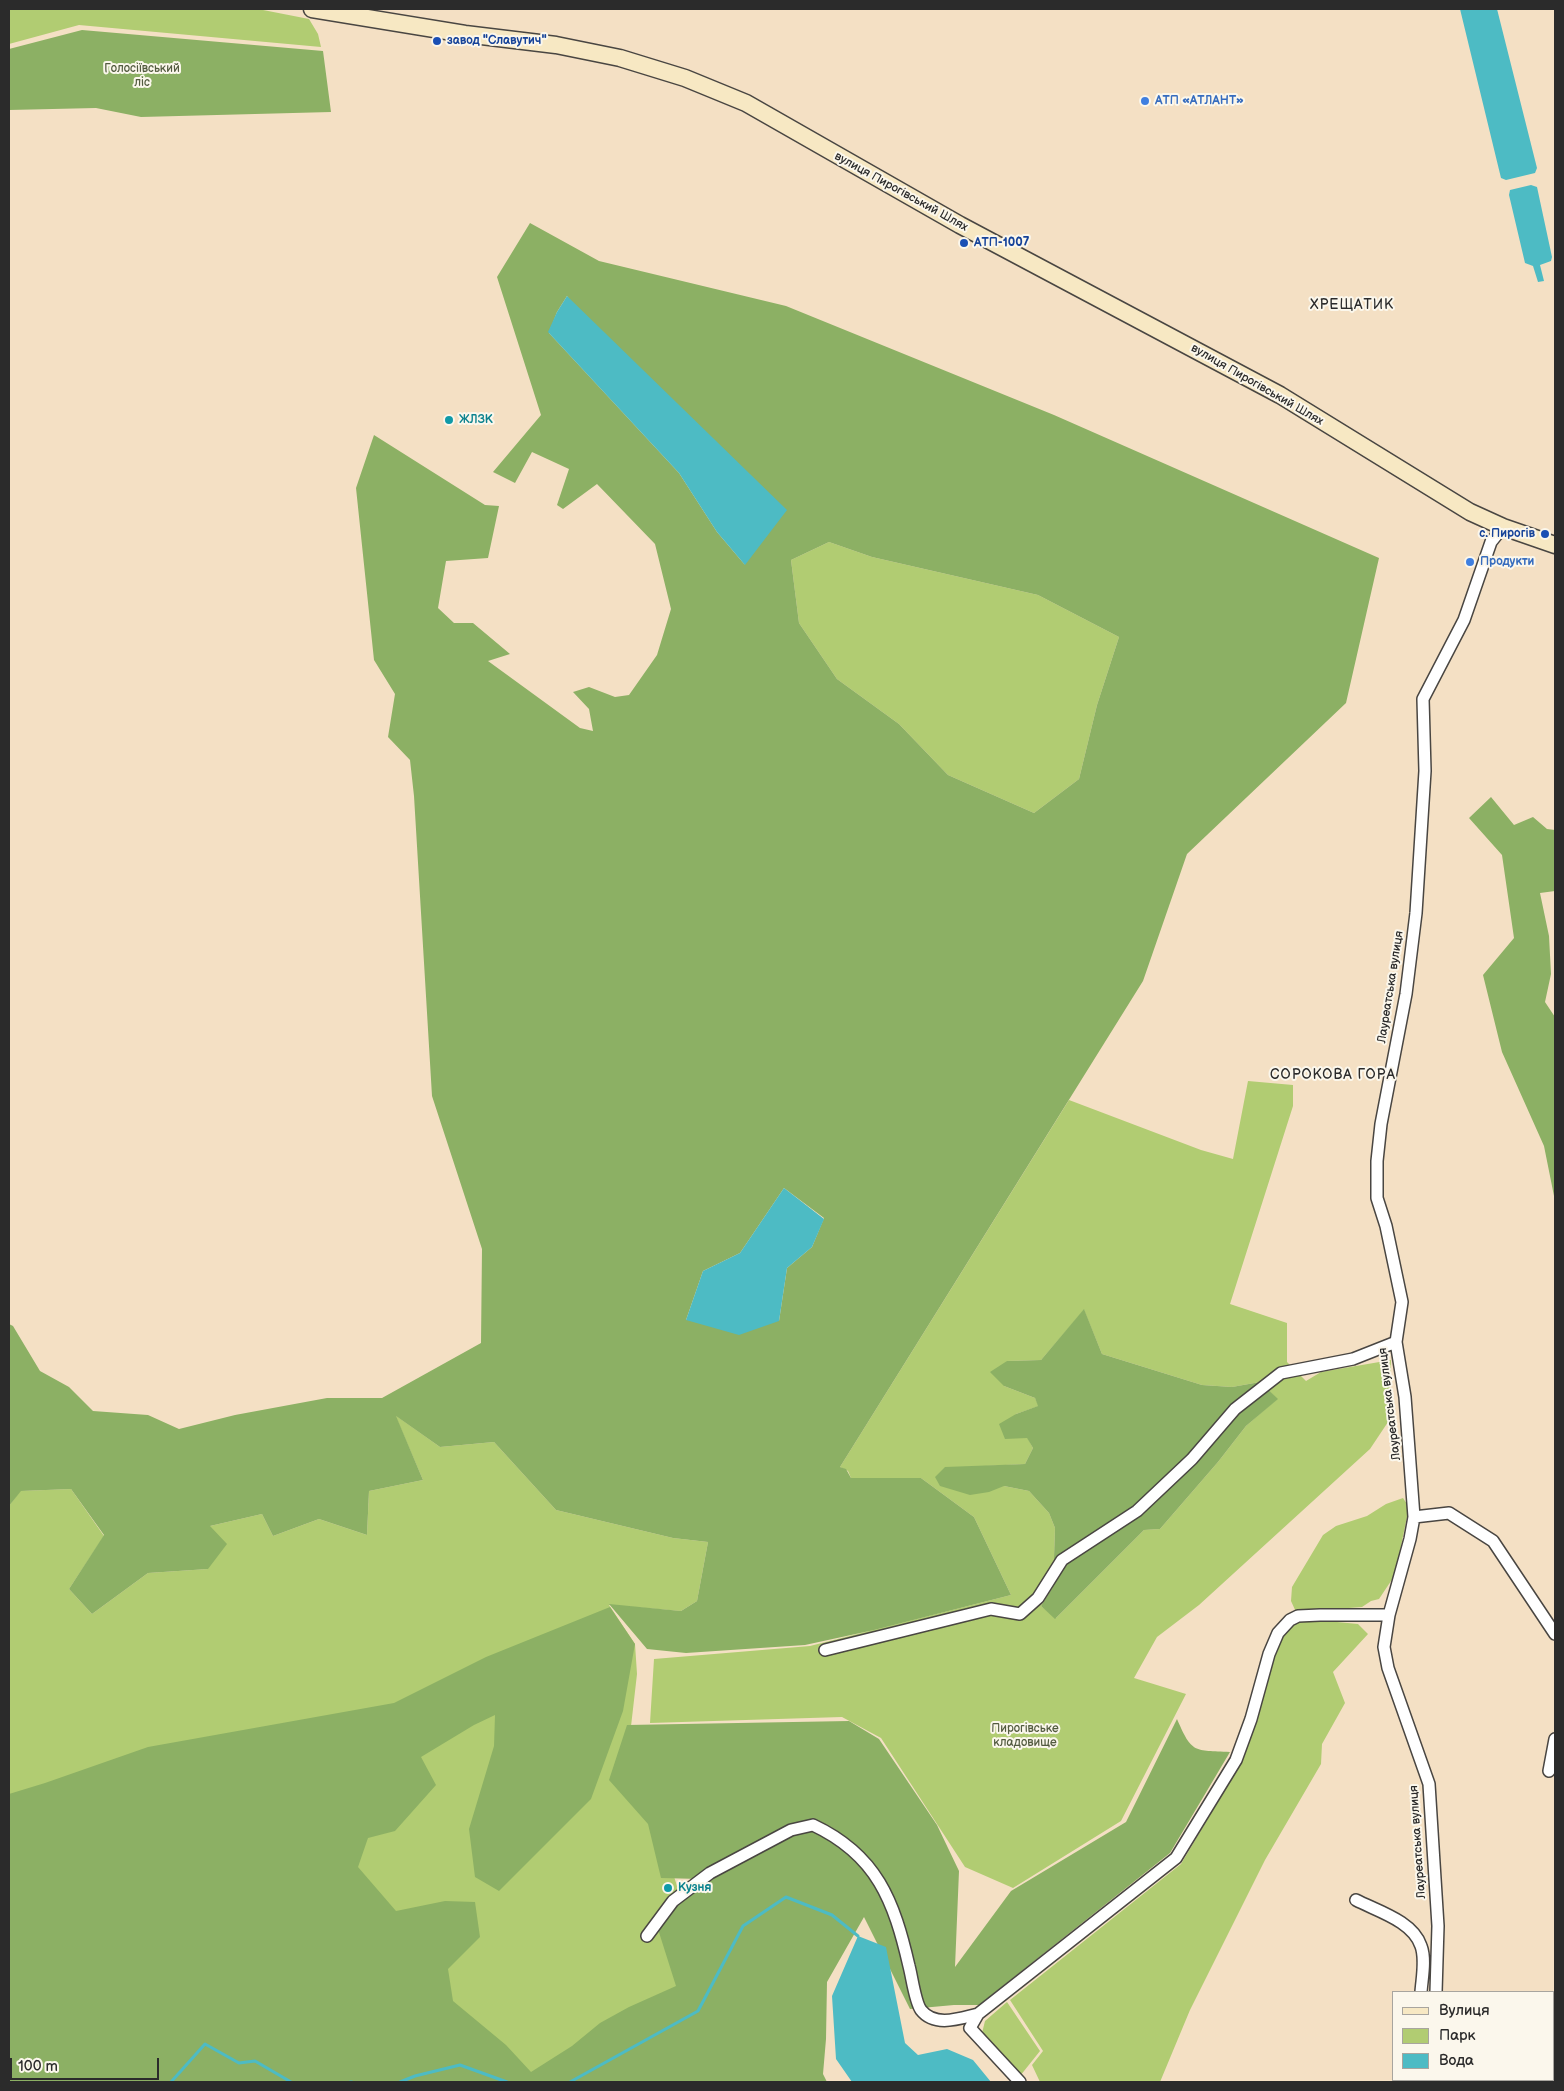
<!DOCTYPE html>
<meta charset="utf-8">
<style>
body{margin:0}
#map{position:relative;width:1564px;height:2091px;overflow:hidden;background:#f4e0c4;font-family:"Balsamiq Sans",sans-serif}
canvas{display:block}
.frame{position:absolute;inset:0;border:10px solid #2b2b2b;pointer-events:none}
.legend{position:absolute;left:1392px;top:1991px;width:162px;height:90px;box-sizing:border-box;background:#fbf7ec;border:1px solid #a8a59f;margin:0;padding:6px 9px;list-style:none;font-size:15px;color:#2b2b2b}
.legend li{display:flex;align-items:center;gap:10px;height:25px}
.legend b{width:25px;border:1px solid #a8a59f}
.scale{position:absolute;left:10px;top:2058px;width:149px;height:22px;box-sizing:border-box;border:2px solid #2b2b2b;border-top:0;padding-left:6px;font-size:15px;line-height:18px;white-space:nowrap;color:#2b2b2b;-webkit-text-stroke:4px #fbf7ec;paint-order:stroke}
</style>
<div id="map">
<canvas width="1564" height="2091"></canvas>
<div class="frame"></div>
<ul class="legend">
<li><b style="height:6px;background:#f7e8c3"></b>Вулиця</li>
<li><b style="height:14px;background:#b1cc72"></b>Парк</li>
<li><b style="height:14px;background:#4dbbc4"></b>Вода</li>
</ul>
<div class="scale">100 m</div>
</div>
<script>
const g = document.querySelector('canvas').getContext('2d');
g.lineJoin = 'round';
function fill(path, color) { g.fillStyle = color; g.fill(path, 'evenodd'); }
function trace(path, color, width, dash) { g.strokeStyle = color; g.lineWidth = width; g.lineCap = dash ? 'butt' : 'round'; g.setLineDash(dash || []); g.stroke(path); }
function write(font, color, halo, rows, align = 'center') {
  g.font = font + ' "Balsamiq Sans",sans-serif'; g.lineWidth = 4; g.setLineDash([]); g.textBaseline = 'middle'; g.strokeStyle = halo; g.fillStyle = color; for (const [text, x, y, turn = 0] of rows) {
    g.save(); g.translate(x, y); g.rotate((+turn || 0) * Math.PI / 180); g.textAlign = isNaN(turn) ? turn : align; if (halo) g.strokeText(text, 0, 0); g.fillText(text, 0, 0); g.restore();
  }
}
fill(new Path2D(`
 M9,9H258L309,19L318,34L321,47L79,25L9,44Z
 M829,542L872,557L1038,595L1119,637L1097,705L1079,779L1034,813L948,775L899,724L837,679L799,623L791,560Z
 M1248,1081L1293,1085V1106L1230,1304L1287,1323V1362L1306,1381L1321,1372L1391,1360L1388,1422L1370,1449L1199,1605L1157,1637L1134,1678L1186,1694L1121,1821L1013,1888L965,1867L881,1738L842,1717L650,1723L654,1659L810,1646L1011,1595L974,1517L921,1478H851L848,1471L840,1467L1069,1100L1201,1150L1233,1159ZM1084,1310L1102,1354L1202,1385L1232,1387L1260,1382L1277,1399L1246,1426L1218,1462L1160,1529L1144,1530L1056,1618L1041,1606L1053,1587L1055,1528L1049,1513L1029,1491L1004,1486L967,1467L1025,1464L1033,1448L1027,1437L1005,1438L1016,1414L1039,1406L1035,1398L1004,1386L1007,1361L1041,1360Z
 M395,1415L440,1447L494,1442L556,1510L673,1538L708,1542L697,1601L681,1611L609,1605L635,1644L637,1674L630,1735L738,2082H9V1506L20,1491L71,1489L104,1536L69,1589L92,1614L148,1573L208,1569L210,1526L262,1514L273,1536L319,1519L367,1535L369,1491L423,1480Z
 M1403,1498L1409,1507L1395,1575L1379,1599L1371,1601L1362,1607L1296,1612L1291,1601L1292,1587L1323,1535L1336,1526L1367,1516L1386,1504Z
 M1299,1622H1337L1358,1624L1368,1634L1333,1672L1345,1703L1322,1744L1321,1764L1265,1860L1190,2010L1160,2082H1040L1032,2065L1043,2051L1010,2000L1181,1864L1232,1778L1254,1722L1277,1644L1290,1627Z
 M1007,2002L1040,2051L1020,2076L982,2033L985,2021Z`), '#b1cc72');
fill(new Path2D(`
 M82,30L323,51L331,112L141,117L96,108L9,110V49Z
 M530,223L599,261L786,306L1054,415L1379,558L1346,703L1187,854L1143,981L840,1467L846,1469L851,1478H921L974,1517L1011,1595L874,1630L805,1645L686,1653L647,1649L609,1604L681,1611L697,1601L708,1542L673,1538L556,1510L494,1442L440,1447L396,1416L423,1480L369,1491L367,1535L319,1519L273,1536L262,1514L210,1526L227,1544L208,1569L148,1573L92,1614L69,1589L104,1535L71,1489L21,1491L9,1506V1324L13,1326L40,1371L69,1387L93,1411L148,1415L179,1429L235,1415L327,1398H382L481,1343L482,1249L432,1096L414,796L410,760L388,737L395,694L374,660L356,488L374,435L485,505L499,506L488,558L446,561L438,608L454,623H473L510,654L488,661L580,728L593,731L589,709L573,692L589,687L615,697L629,695L657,655L671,609L655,544L597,484L563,509L557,505L569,469L532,452L515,483L493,472L541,415L497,277ZM567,296L745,565L717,532L679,473L549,333L557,312ZM829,542L872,557L1038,595L1119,637L1097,705L1079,779L1034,813L948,775L899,724L837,679L799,623L791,560ZM784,1188L824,1218L812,1247L787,1268L779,1321L686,1320L703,1271L740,1253Z
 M1491,797L1514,825L1533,817L1547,829L1555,830V891L1540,893L1549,936L1551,974L1545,1002L1555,1017V1201L1544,1146L1502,1052L1483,975L1514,938L1502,855L1469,818Z
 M1084,1309L1102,1354L1202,1385L1232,1387L1260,1382L1278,1399L1246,1426L1218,1462L1160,1529L1144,1530L1055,1619L1041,1606L1053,1587L1055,1528L1049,1513L1029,1491L1004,1486L989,1492L970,1495L940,1486L935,1477L945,1467L1025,1464L1033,1448L1027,1438L1005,1439L999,1424L1016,1414L1038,1406L1035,1398L1004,1386L990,1372L1007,1361L1041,1360Z
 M610,1607L635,1644L623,1711L591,1799L499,1891L475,1877L469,1829L494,1746L495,1715L474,1725L421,1757L436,1785L395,1831L368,1838L358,1867L396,1911L445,1901L475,1902L480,1937L448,1969L453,2001L506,2045L531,2072L572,2046L600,2023L629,2007L676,1986L657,1926L700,1879L661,1878L648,1824L609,1780L627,1725L849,1721L879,1739L937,1825L959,1871L955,1967L1011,1891L1126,1822L1177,1719C1192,1754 1194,1750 1230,1752L1170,1853L979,2005H954L910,2009L864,1917L827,1982L826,2039L823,2074L827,2082H9V1794L45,1783L148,1747L394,1703L486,1657Z`), '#8cb064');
fill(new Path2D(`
 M1460,9H1497L1537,168L1535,173L1506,180L1501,178Z
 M1531,185L1537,187L1552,257L1551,261L1540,265L1544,281L1538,282L1533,266L1525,263L1509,195L1510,190Z
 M567,296L787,510L745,565L717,532L679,473L548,332L557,312Z
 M784,1188L824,1219L812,1247L787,1268L779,1321L739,1335L686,1320L703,1271L740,1253Z
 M858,1936L886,1947L905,2043L918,2055L947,2049L973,2060L991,2082H852L836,2059L832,1996Z`), '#4dbbc4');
trace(new Path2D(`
 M171,2082L205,2044L239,2063L255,2061L291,2082
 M350,2082H352
 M400,2082L415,2076L460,2065L507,2082
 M570,2082L698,2011L743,1926L786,1897L832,1915L858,1936`), '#4dbbc4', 3);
const street = new Path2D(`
 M1414,1517L1449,1513L1493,1541L1555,1634
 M825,1650L991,1609L1020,1614L1038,1598L1062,1560L1137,1511L1192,1459L1235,1409L1281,1373L1353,1359L1396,1342
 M1549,1771L1555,1739
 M1356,1900C1377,1911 1413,1921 1421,1946C1426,1959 1422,1978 1421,1992
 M647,1936L673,1901L710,1873L791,1830L813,1825C877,1855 894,1901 909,1966C912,1977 915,2002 921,2010C935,2028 961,2018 978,2014L1176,1858L1236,1760L1251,1719L1269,1654L1278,1633L1290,1620L1298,1616L1320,1615H1389
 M1436,1992L1438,1926L1429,1784L1388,1668L1384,1647L1389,1615L1410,1539L1414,1517L1405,1397L1396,1342L1402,1302L1386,1226L1377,1198V1161L1381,1124L1406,994L1416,913L1425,771L1423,699L1464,620L1491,542L1503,527
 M978,2014L970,2028L1020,2082
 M1438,2080V2082`);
const secondary = new Path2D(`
 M312,9L465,34L556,45L620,58L685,78L746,103L960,225L1280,395L1470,512L1503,527L1555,545`);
trace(street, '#494642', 14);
trace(secondary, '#494642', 19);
trace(street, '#fff', 11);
trace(secondary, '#f7e8c3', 16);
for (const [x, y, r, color] of [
 [437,41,5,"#1a4fb4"],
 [1145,101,5,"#3f7fe0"],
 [964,243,5,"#1a4fb4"],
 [449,420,5,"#0f9aa8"],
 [1545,534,5,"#1a4fb4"],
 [1470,562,5,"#3f7fe0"],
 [668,1888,5,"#0f9aa8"]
]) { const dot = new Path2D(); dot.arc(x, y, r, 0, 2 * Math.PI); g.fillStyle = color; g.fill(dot); trace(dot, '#fbf7ec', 2); }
write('bold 12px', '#164399', '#fbf7ec', [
 ["завод \"Славутич\"",447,41],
 ["АТП-1007",974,243],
 ["с. Пирогів",1535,534,"right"]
], 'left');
write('12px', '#535b40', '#fbf7ec', [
 ["Голосіївський",142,69],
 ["ліс",142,83],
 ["Пирогівське",1025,1729],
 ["кладовище",1025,1743]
]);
write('bold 12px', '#366cbe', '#fbf7ec', [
 ["АТП «АТЛАНТ»",1155,101],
 ["Продукти",1480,562]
], 'left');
write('12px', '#2b2b2b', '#fbf7ec', [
 ["вулиця Пирогівський Шлях",901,192,29],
 ["вулиця Пирогівський Шлях",1257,385,30],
 ["Лауреатська вулиця",1391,987,-81],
 ["Лауреатська вулиця",1390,1404,-97],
 ["Лауреатська вулиця",1418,1842,-94]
]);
write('bold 12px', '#0d838f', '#fbf7ec', [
 ["ЖЛЗК",459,420],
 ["Кузня",678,1888]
], 'left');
g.letterSpacing = '1px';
write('14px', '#2b2b2b', '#fbf7ec', [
 ["ХРЕЩАТИК",1352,305],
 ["СОРОКОВА ГОРА",1333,1075]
]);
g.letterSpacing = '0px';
</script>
